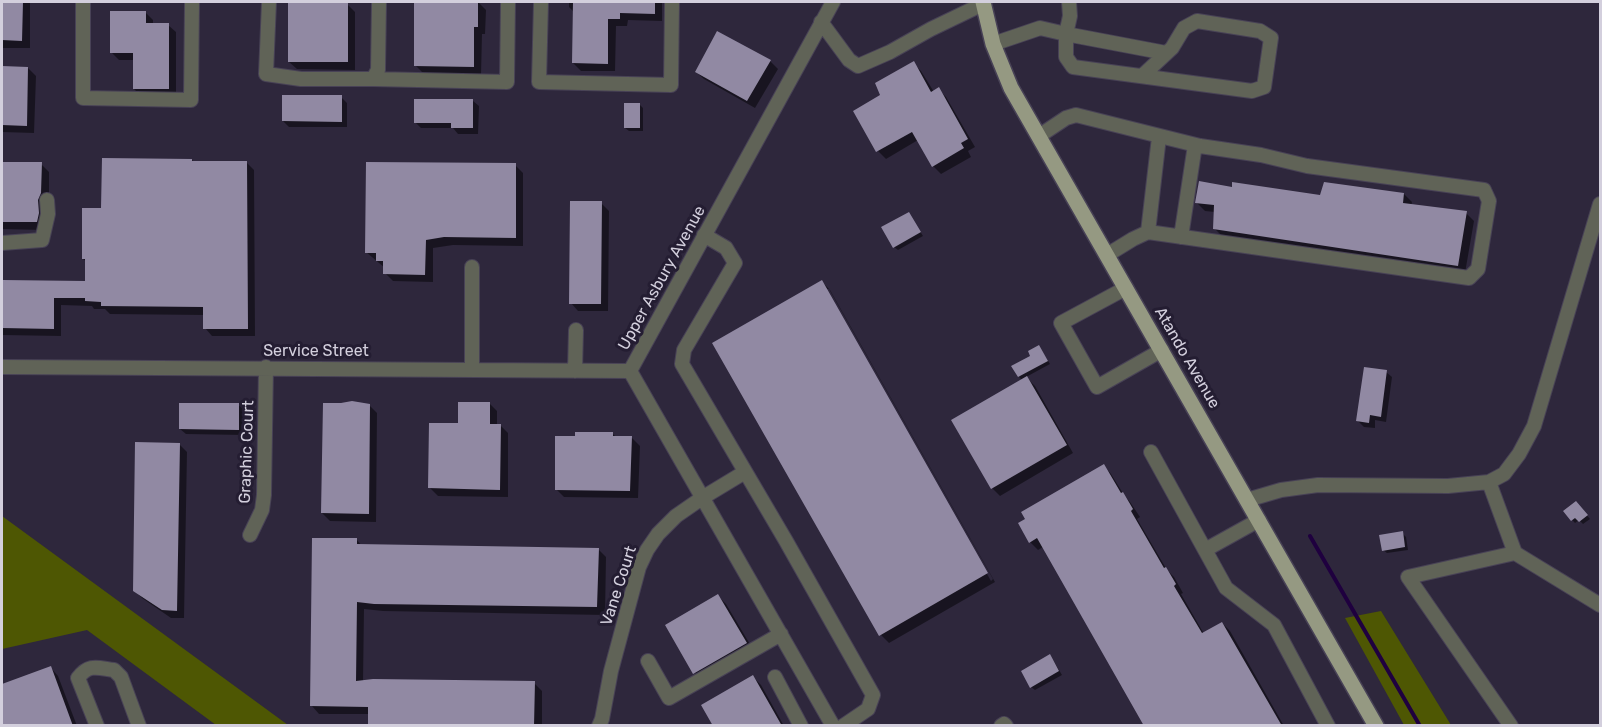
<!DOCTYPE html>
<style>
body{margin:0}
#map{position:relative;width:1602px;height:727px;overflow:hidden;background:#2e273c;font-family:Rubik,sans-serif}
canvas{display:block}
.frame{position:absolute;inset:0;border:3px solid #d3cfdd;pointer-events:none}
</style>
<div id="map">
<canvas width="1602" height="727"></canvas>
<div class="frame"></div>
</div>
<script>
const g = document.querySelector('canvas').getContext('2d');
g.lineJoin = 'round';
function fill(path, color) { g.fillStyle = color; g.fill(path, 'evenodd'); }
function trace(path, color, width, dash) { g.strokeStyle = color; g.lineWidth = width; g.lineCap = dash ? 'butt' : 'round'; g.setLineDash(dash || []); g.stroke(path); }
function write(font, color, halo, rows, align = 'center') {
  g.font = font + ' Rubik,sans-serif'; g.lineWidth = 6; g.setLineDash([]); g.textBaseline = 'middle'; g.strokeStyle = halo; g.fillStyle = color; for (const [text, x, y, turn = 0] of rows) {
    g.save(); g.translate(x, y); g.rotate((+turn || 0) * Math.PI / 180); g.textAlign = isNaN(turn) ? turn : align; if (halo) g.strokeText(text, 0, 0); g.fillText(text, 0, 0); g.restore();
  }
}
fill(new Path2D(`
 M2,516L288,725H216L87,630L2,649Z
 M1381,611L1451,725H1404L1345,618Z`), '#4e5703');
fill(new Path2D(`
 M2,2H30V48H2Z
 M416,2H478L486,10L485,34H482L481,75L424,74L416,66Z
 M569,2H662V21L628,20L627,26H616L615,71H581L573,63L574,12L569,7Z
 M347,4L355,12V70L297,69L289,62Z
 M145,12L153,20V24L168,25L176,32V97H142L134,89V60H119L111,52Z
 M770,61L778,69L755,108L704,79L696,72Z
 M913,63L921,71L934,92L938,89L946,97L975,147L968,151L971,157L941,174L933,166L918,140L886,159L878,151L855,111L882,96Z
 M2,67L28,68L36,76L34,133L2,132Z
 M341,97L347,103V127H289L283,121Z
 M473,101L479,106L478,134H458L453,128H421L415,122Z
 M639,104L643,108V131H629L625,128Z
 M192,160L195,163L246,162L254,170L255,336H212L205,328L204,315L110,314L105,309H94L92,306L61,305V336L2,335V281L87,282V262L83,259L103,210Z
 M2,163L41,164L49,172V201L44,230L2,229Z
 M515,165L523,173V246L453,245L433,248V282L393,281L385,273V268L366,252Z
 M1233,189L1322,197L1404,194L1412,202L1411,206L1466,213L1474,221L1465,273L1222,236L1214,228L1215,212L1205,211L1197,203Z
 M601,203L609,211L608,311H578L571,303Z
 M909,214L923,236L898,250L894,247Z
 M822,282L830,290L995,582L889,643L881,635ZM825,289H829L993,579L991,581Z
 M1041,350L1050,364L1026,377L1035,386L1073,453L1000,496L992,488L1023,381L1019,377Z
 M1386,372L1392,377L1386,422L1375,420V428L1364,427L1358,421Z
 M489,403L497,411V425H500L508,433V497L438,496L430,488L460,425Z
 M238,404L244,410V435L186,434L180,429Z
 M369,405L377,413L376,522L330,521L322,513Z
 M613,434L617,438H632L640,446L638,498L564,497L556,489L576,437Z
 M179,444L187,452L184,618H171L142,598L134,590Z
 M1104,466L1111,474L1124,495L1130,502L1140,517L1137,519L1167,570L1174,577L1183,593L1181,594L1204,634L1222,623L1230,631L1284,726H1146L1043,547L1038,550L1030,542Z
 M1579,506L1590,519L1583,524L1579,520L1575,523L1565,512Z
 M1402,533L1406,537L1408,550L1387,553L1383,550Z
 M357,540L362,546L598,549L606,557L605,615L383,611L364,609L363,682L534,683L542,691V726H369V714H319L312,706Z
 M718,596L726,604L754,651L703,681L695,673Z
 M1053,660L1062,675L1035,690L1031,687Z
 M51,668L58,676L77,726H2V686Z
 M753,677L761,685L784,726H715Z`), '#0007');
trace(new Path2D(`
 M1310,536L1420,726`), '#1f003f', 4);
fill(new Path2D(`
 M2,2H23L22,41L2,40Z
 M288,2H348V62H288Z
 M414,2H478V27H474V67L414,66Z
 M573,2H655V14L620,13V19H608V64L572,63Z
 M110,11H146V23H169V89H133V53H110Z
 M717,31L771,60L747,101L695,72Z
 M914,61L931,92L939,87L968,139L961,143L964,148L932,167L912,132L876,152L853,111L880,95L875,83Z
 M2,66L28,67L27,126L2,125Z
 M282,95H342V122L282,121Z
 M414,99H473V128H451V123H414Z
 M624,103H640V128H624Z
 M102,158L192,159V161H247L248,329H203V307L101,306V302L85,301V298H54V329L2,328V280L85,281V259H82V208H101Z
 M2,162H42L41,193L38,200L39,213L37,222H2Z
 M366,162L516,163V238L444,237L426,240L425,275L383,274V261H376V253H365Z
 M1199,181L1232,187V182L1320,195L1324,182L1404,193L1403,203L1467,211L1458,266L1213,229L1214,205L1195,203Z
 M570,201H602L601,304H569Z
 M909,212L921,232L893,248L881,227Z
 M822,280L988,573L879,636L712,343Z
 M1039,345L1048,361L1018,377L1011,366L1030,356L1028,351Z
 M1364,367L1387,370L1381,417L1370,415L1369,423L1356,421Z
 M1027,376L1067,445L991,489L951,420Z
 M352,401L370,404L369,514L321,513L323,403H341Z
 M458,402H490V424H501L500,490L428,488L429,423H458Z
 M179,403H239V430L179,429Z
 M575,432H613V436H632L630,491L555,490V436H575Z
 M135,442L180,443L177,611L162,610L133,591Z
 M1104,464L1121,493L1123,492L1133,509L1131,511L1164,568L1166,567L1176,584L1174,586L1202,633L1222,622L1282,726H1144L1037,538L1029,543L1018,523L1025,519L1021,512Z
 M1576,501L1588,515L1579,522L1575,518L1571,521L1563,511Z
 M1403,531L1405,547L1382,551L1379,535Z
 M312,538H357V544L599,548L597,607L374,604L357,602L356,681L373,679L535,681L534,726H368V707L310,706Z
 M718,594L747,643L693,674L665,625Z
 M1050,654L1059,671L1030,688L1021,671Z
 M51,666L73,726H2V684Z
 M753,675L782,726H713L701,705Z`), '#9189a3');
const minor = new Path2D(`
 M83,2V98L191,100L192,2
 M269,2L266,74L301,79H373L378,70L379,2
 M541,2L539,82L671,85L672,2
 M833,2L630,371L833,726
 M1069,2L1070,16L1066,34L1166,53
 M821,22L849,60L858,66L890,52L931,29L983,4
 M993,44L1040,28L1066,34V57L1073,67L1252,91L1264,87L1271,38L1260,31L1197,21L1184,28L1172,48L1142,76
 M373,79L507,82L508,2
 M1039,136L1066,118L1076,115L1200,146L1261,155L1307,166L1484,190L1489,201L1478,269L1469,278L1148,232L1133,239L1107,255
 M1148,232L1159,137
 M704,235L726,248L735,263L684,350L682,364L786,541L873,695L868,709L843,726
 M1181,237L1195,145
 M2,243L42,240L48,214L47,200
 M472,267V369
 M1126,288L1061,323L1097,387L1162,350
 M2,367L630,371
 M575,371L576,330
 M1151,452L1205,550
 M1489,482L1515,553L1600,605
 M1247,500L1281,490L1318,485L1448,486L1489,482L1504,474L1519,454L1534,426L1600,204
 M1259,520L1205,550L1226,588L1274,625L1328,726
 M250,535L262,510L264,495L266,367
 M648,661L669,698L781,634
 M775,677L801,726
 M97,726L78,678C89,663 98,668 114,670L121,677L139,726
 M599,726L602,719L611,671L639,567L647,550L658,534L676,516L702,498L745,472
 M1001,726L1004,724L1006,726
 M1511,726L1408,577L1515,553`);
const major = new Path2D(`
 M983,2L993,44L1011,88L1376,726`);
trace(minor, '#484256', 16);
trace(major, '#484256', 18);
trace(minor, '#606357', 14);
trace(major, '#959982', 15);
write('16px', '#d3cfdd', '#241d32', [
 ["Upper Asbury Avenue",662,278,-61],
 ["Service Street",316,351],
 ["Atando Avenue",1187,358,60],
 ["Graphic Court",247,452,-88],
 ["Vane Court",619,586,-72]
]);
</script>
